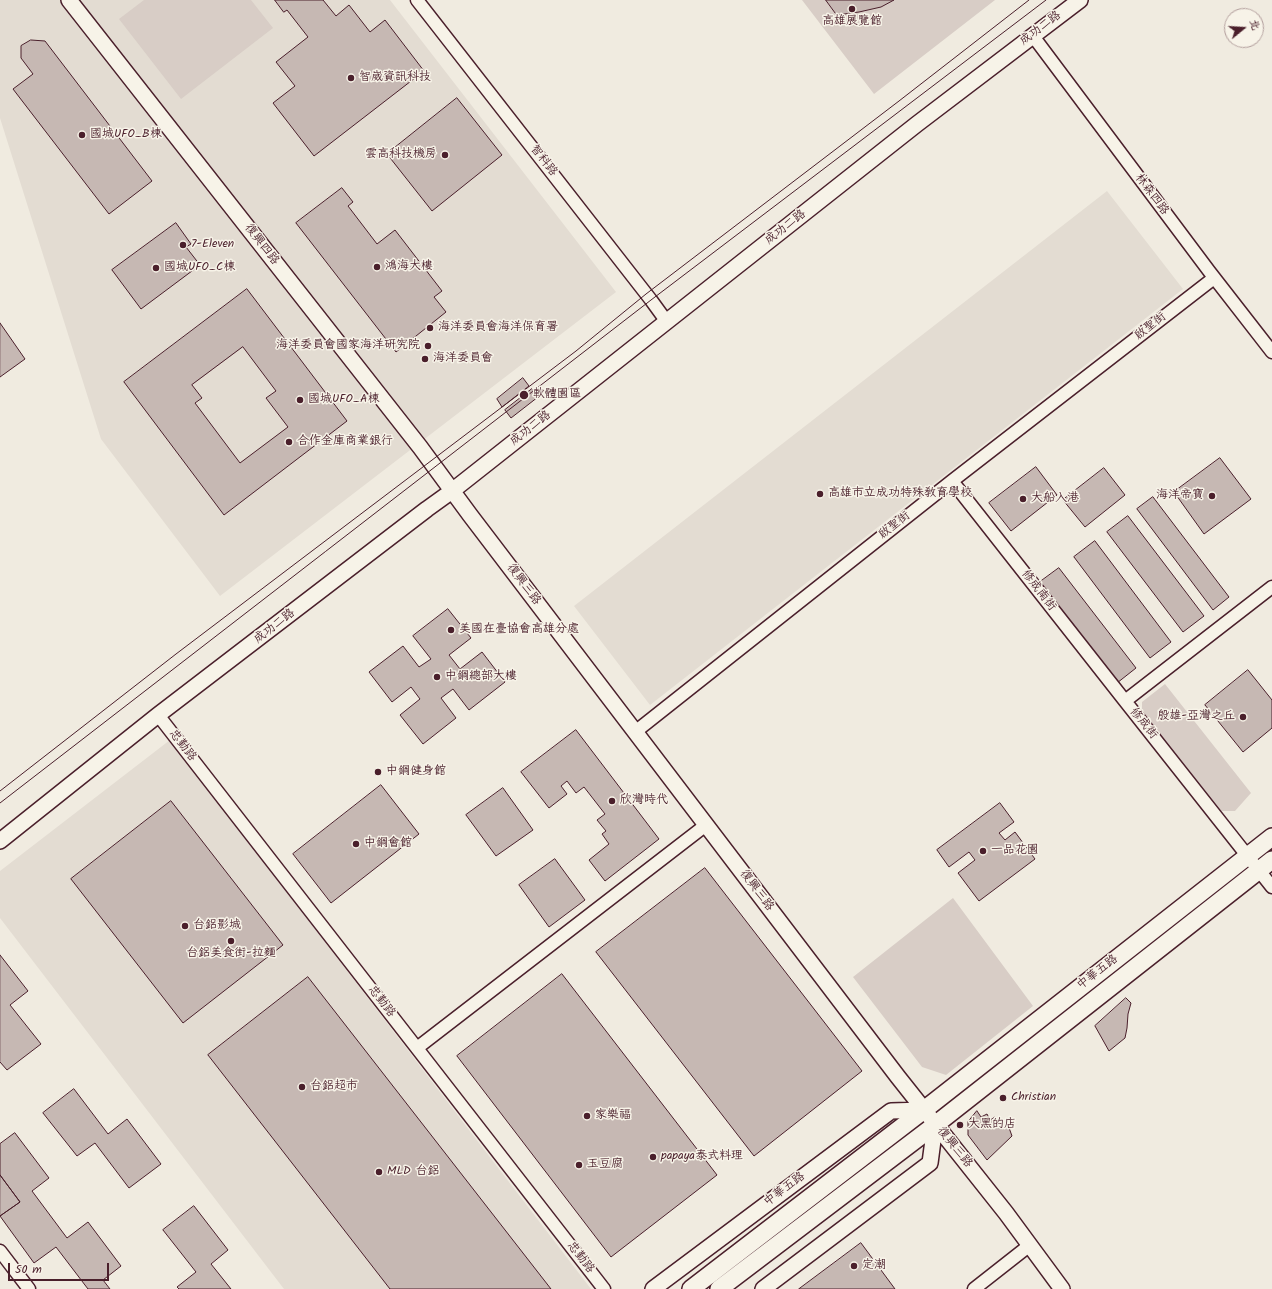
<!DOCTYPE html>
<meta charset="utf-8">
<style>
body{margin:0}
#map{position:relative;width:1272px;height:1289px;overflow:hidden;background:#f0ebe0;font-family:Kalam,"LXGW WenKai TC",sans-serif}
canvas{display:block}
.north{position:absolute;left:1224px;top:8px;width:40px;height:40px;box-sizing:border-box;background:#f7f3e8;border:1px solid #b29e9c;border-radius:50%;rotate:72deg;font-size:11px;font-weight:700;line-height:16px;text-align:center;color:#4a1f2b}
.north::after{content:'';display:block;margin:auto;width:14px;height:18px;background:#4a1f2b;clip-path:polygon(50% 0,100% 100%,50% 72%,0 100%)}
.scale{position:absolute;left:8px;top:1263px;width:101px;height:18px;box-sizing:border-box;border:2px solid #4a1f2b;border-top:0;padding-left:5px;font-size:12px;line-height:14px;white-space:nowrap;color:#4a1f2b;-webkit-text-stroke:3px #f7f3e8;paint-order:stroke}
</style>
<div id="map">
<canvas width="1272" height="1289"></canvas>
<div class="north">北</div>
<div class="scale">50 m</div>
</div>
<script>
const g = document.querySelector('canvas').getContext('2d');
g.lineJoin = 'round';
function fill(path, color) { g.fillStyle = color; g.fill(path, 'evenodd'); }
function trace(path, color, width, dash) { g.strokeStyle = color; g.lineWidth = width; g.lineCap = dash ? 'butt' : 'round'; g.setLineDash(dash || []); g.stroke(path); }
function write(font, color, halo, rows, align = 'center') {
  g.font = font + ' Kalam,"LXGW WenKai TC",sans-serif'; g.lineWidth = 3; g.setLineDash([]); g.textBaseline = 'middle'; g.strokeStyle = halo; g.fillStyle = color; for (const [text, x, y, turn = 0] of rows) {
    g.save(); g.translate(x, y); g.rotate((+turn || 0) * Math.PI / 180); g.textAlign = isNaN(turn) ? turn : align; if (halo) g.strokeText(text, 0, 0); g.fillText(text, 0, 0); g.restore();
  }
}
fill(new Path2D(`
 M0,0H390L616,292L220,596L101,439L0,118Z
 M1107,191L1183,289L650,705L574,606Z
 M170,740L591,1289H284L0,918V871Z`), '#e3dcd2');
fill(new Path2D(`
 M144,0H251L273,28L181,99L119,19Z
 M802,0H995L874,94Z
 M1165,684L1251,793L1235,811H1219L1142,713V702Z
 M953,898L1033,1006L946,1075L922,1067L853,977Z`), '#d8cdc6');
const building = new Path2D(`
 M275,0H323L336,16L349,5L370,32L385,20L424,71L314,156L273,103L295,86L276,62L308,37L287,10L284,12Z
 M826,0H894L881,7L859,12L837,15Z
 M31,40L45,41L152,181L109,214L13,89L33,74L21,58V46Z
 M457,98L502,155L432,211L387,154Z
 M342,188L353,202L348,206L377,244L395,230L442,291L434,297L446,312L396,352L296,223Z
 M176,223L191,244L186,247L200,265L141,309L112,270Z
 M247,289L347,421L224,515L124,382ZM243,347L276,391L266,398L288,427L240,463L195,403L202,398L192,385Z
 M0,323L25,359L0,377Z
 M523,378L529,386L502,407L497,399Z
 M532,389L538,397L511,418L505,410Z
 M1220,458L1251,499L1204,534L1174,492Z
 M1036,467L1057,495L1011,531L989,503Z
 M1104,468L1125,495L1085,527L1063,500Z
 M1153,497L1229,597L1213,610L1137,509Z
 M1128,516L1204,616L1183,632L1107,532Z
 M1095,541L1171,642L1150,658L1074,557Z
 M1059,568L1136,668L1117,683L1040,582Z
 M448,609L471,638L449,655L460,669L482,652L505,682L469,710L453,689L441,698L456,718L423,744L400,715L420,699L411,687L392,702L369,672L403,646L419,667L431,659L413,636Z
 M1248,670L1272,700V728L1243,752L1205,705Z
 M576,730L659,839L605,881L589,860L609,844L602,834L606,831L597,820L605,814L584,787L576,793L567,781L561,786L567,794L549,808L521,772Z
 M381,785L419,834L331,903L293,854Z
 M503,788L533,830L496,856L466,815Z
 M171,801L283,945L183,1023L71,879Z
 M1000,803L1014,822L999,833L1005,840L1015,832L1035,859L979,901L958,873L975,860L969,852L949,867L937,850Z
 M555,859L585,900L549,927L519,885Z
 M705,868L862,1071L754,1156L596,952Z
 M0,955L28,991L10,1005L41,1044L7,1070L0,1062Z
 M562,974L717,1175L611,1257L457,1056Z
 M308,977L551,1289H390L208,1055Z
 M1126,998L1131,1003L1128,1014L1127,1028L1125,1038L1109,1051L1095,1026Z
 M74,1089L108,1134L127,1119L161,1164L129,1188L95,1143L77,1156L43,1113Z
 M977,1111L981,1117L987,1114L990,1120L995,1117L1001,1129L1008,1125L1012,1136L987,1160L968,1135V1122Z
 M15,1133L49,1178L32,1191L67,1238L88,1222L121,1266L103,1280L110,1289H88L56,1247L34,1263L0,1216L20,1202L0,1175V1144Z
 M0,1175L20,1202L0,1216Z
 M194,1206L228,1250L211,1264L231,1289H179L177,1287L196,1272L163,1230Z
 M861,1243L895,1289H799Z`);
fill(building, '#c6b8b3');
trace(building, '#4a1f2b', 1);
const minor = new Path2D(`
 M417,0L651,300L667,322
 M1033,36L1209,271L1272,352
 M952,481L1125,701
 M1272,587L1125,701L1272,887
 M158,715L604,1289
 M635,732L952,481L1214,278
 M417,1048L706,825
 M0,1251L29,1289
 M974,1289L1030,1245`);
const tertiary = new Path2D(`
 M69,0L420,447L470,515L898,1077L1006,1213L1062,1289
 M0,841L158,715L427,509L452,491L917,124L1080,0
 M653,1289L891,1111L924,1110
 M763,1289L930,1163L935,1125`);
const secondary = new Path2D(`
 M691,1289L924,1110L1272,837
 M719,1289L935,1125L1272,860`);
trace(minor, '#4a1f2b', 15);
trace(tertiary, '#4a1f2b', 18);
trace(secondary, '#4a1f2b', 20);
trace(minor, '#f7f3e8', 12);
trace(tertiary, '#f7f3e8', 15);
trace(secondary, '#f7f3e8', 17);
trace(new Path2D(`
 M0,791L176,654L576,351L646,294L899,101L1029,0
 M0,803L651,300L1046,0`), '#4a1f2b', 1);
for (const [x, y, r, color] of [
 [852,9,4,"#4a1f2b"],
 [351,78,4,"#4a1f2b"],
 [82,135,4,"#4a1f2b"],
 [445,155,4,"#4a1f2b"],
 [183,245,4,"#4a1f2b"],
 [377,267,4,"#4a1f2b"],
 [156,268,4,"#4a1f2b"],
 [430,328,4,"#4a1f2b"],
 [428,346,4,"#4a1f2b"],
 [425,359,4,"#4a1f2b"],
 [524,395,5,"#4a1f2b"],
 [300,400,4,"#4a1f2b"],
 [289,442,4,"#4a1f2b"],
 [820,494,4,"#4a1f2b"],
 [1212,496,4,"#4a1f2b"],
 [1023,499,4,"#4a1f2b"],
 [451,630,4,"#4a1f2b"],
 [437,677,4,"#4a1f2b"],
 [1243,717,4,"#4a1f2b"],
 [378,772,4,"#4a1f2b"],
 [612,801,4,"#4a1f2b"],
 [356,844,4,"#4a1f2b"],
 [983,851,4,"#4a1f2b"],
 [185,926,4,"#4a1f2b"],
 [231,941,4,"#4a1f2b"],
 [302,1087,4,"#4a1f2b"],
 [1003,1098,4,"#4a1f2b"],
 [587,1116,4,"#4a1f2b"],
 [960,1125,4,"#4a1f2b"],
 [653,1157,4,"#4a1f2b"],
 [579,1165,4,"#4a1f2b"],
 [379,1172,4,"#4a1f2b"],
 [854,1266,4,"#4a1f2b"]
]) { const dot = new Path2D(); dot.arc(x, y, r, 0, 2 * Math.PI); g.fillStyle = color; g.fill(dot); trace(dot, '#f7f3e8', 1.5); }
write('12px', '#4a1f2b', '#f7f3e8', [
 ["高雄展覽館",852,22,"center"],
 ["智崴資訊科技",359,78],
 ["國城UFO_B棟",90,135],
 ["雲高科技機房",437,155,"right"],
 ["7-Eleven",191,245],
 ["鴻海大樓",385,267],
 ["國城UFO_C棟",164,268],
 ["海洋委員會海洋保育署",438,328],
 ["海洋委員會國家海洋研究院",420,346,"right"],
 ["海洋委員會",433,359],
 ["軟體園區",533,395],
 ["國城UFO_A棟",308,400],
 ["合作金庫商業銀行",297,442],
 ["高雄市立成功特殊教育學校",828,494],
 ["海洋帝寶",1204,496,"right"],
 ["大船入港",1031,499],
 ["美國在臺協會高雄分處",459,630],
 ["中鋼總部大樓",445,677],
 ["殷雄-亞灣之丘",1235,717,"right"],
 ["中鋼健身館",386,772],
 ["欣灣時代",620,801],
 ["中鋼會館",364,844],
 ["一品花園",991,851],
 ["台鋁影城",193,926],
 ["台鋁美食街-拉麵",231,954,"center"],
 ["台鋁超市",310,1087],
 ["Christian",1011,1098],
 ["家樂福",595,1116],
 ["大黑的店",968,1125],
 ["papaya泰式料理",661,1157],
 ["玉豆腐",587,1165],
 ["MLD 台鋁",387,1172],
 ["定潮",862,1266]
], 'left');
write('12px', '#4a1f2b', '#f7f3e8', [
 ["成功二路",1041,29,-37],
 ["智科路",543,161,52],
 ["林森四路",1151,195,53],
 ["成功二路",786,228,-38],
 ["復興四路",261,245,52],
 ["啟聖街",1151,327,-38],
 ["成功二路",531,429,-38],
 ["啟聖街",895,526,-38],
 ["復興三路",523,585,53],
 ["修成南街",1038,591,52],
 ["成功二路",275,627,-38],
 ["修成街",1143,724,51],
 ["忠勤路",182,746,52],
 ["復興三路",756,891,53],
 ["中華五路",1098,973,-38],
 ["忠勤路",381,1002,52],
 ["復興三路",954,1148,51],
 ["中華五路",785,1190,-37],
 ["忠勤路",580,1258,52]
]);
</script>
